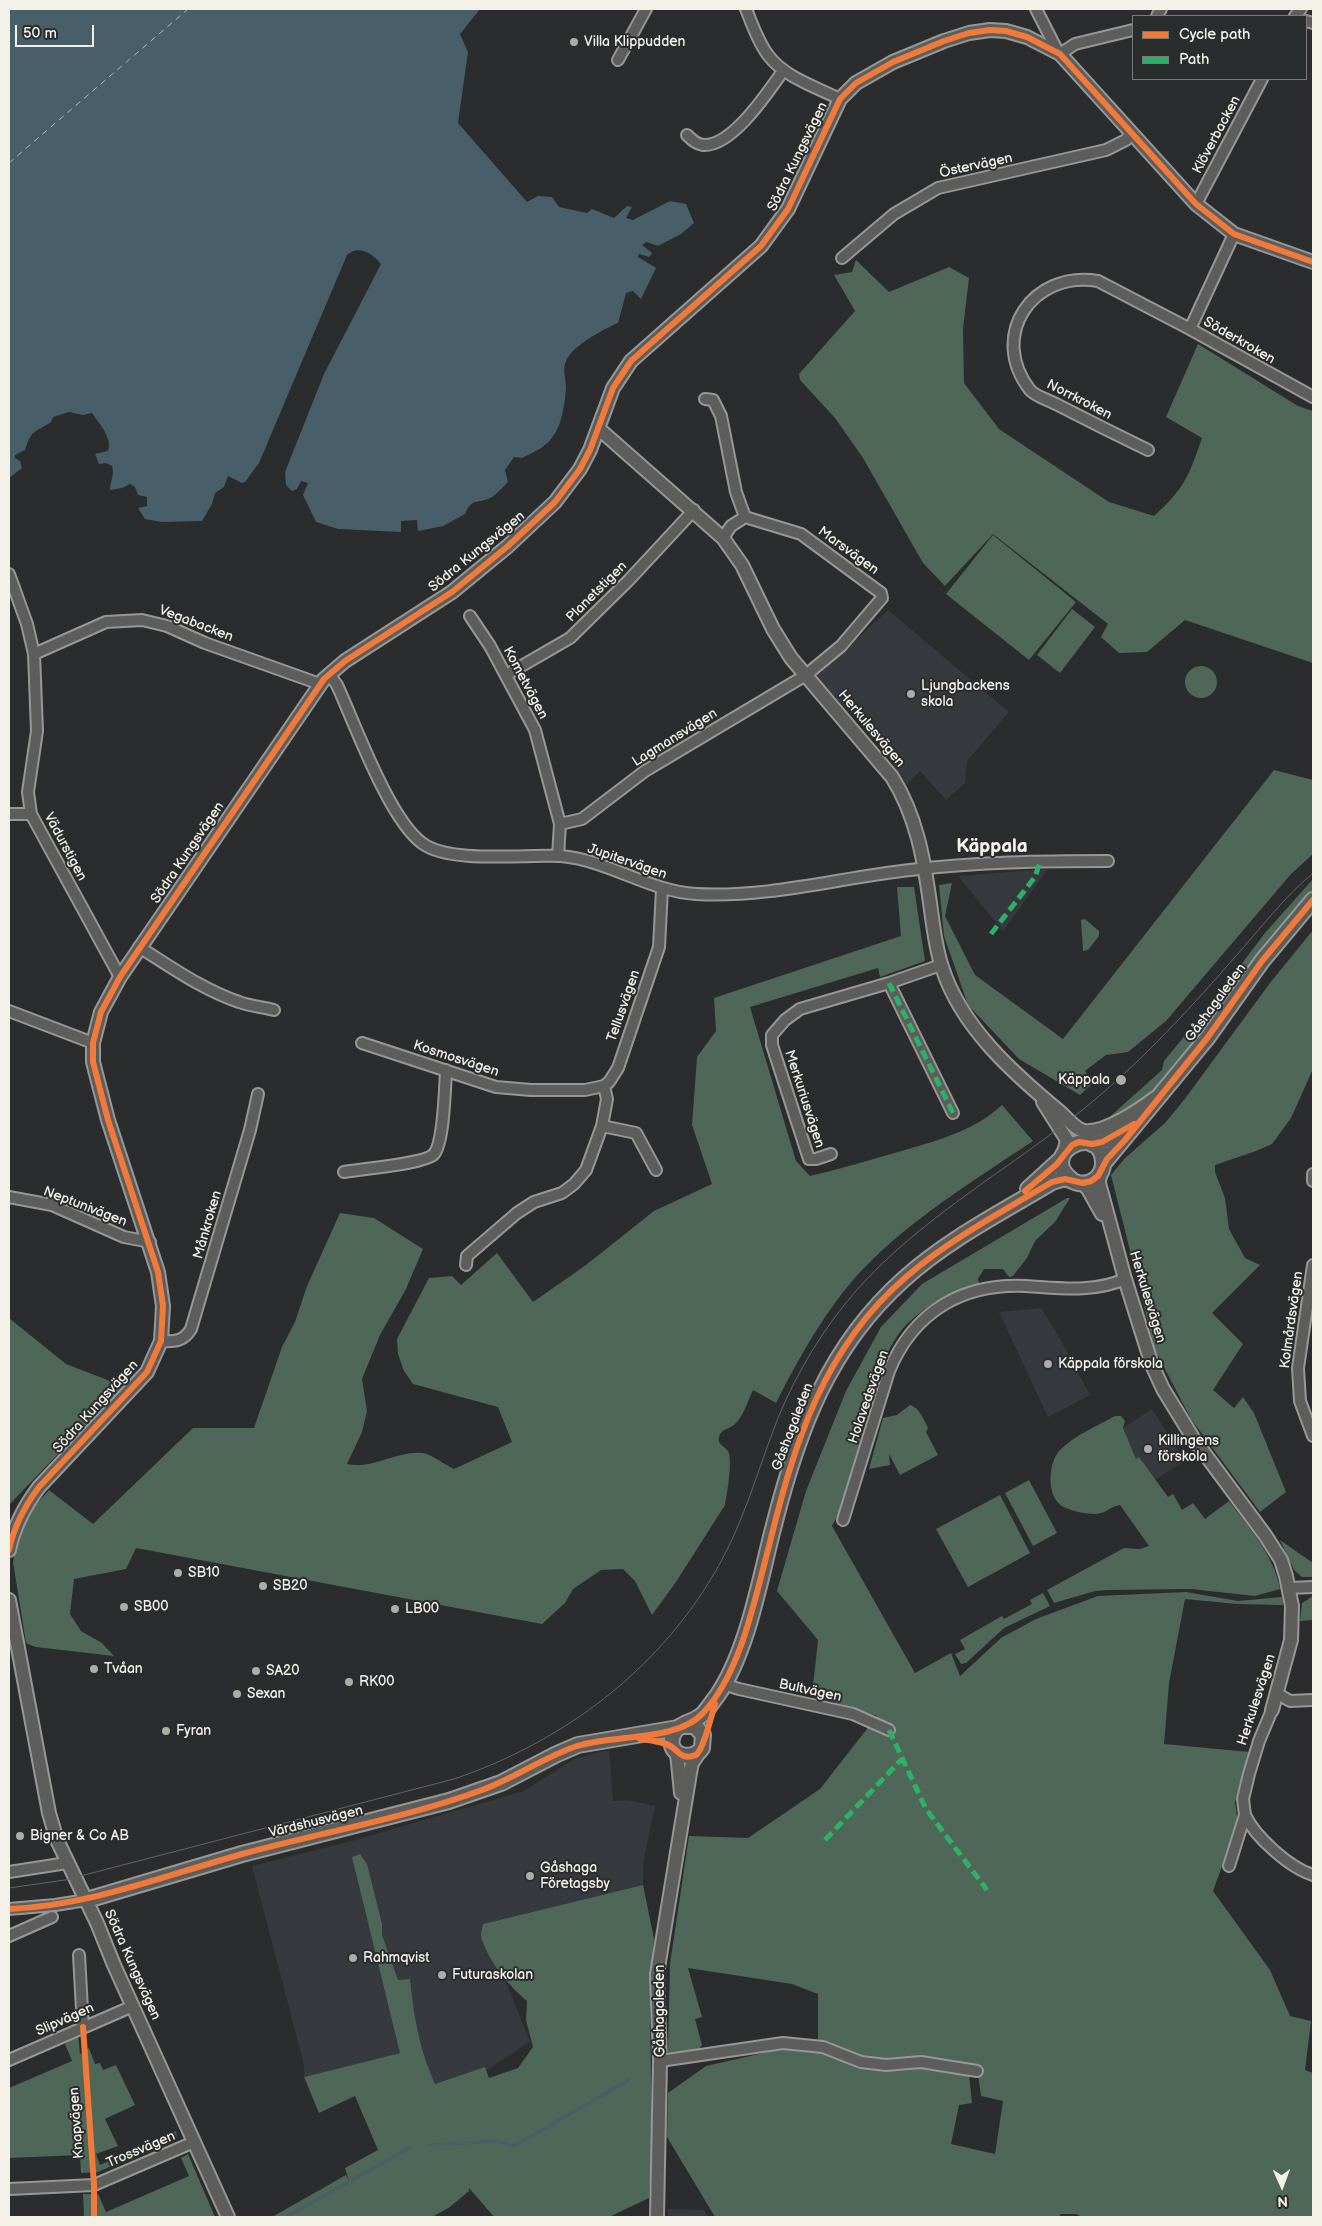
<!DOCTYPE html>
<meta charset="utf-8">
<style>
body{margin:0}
#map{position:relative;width:1322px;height:2226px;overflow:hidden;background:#2b2c2d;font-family:"Balsamiq Sans",sans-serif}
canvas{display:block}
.frame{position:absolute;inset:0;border:10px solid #f4f1e8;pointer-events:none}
.legend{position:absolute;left:1132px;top:15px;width:175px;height:65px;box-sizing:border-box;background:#2a2d2e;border:1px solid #7b7b78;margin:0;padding:6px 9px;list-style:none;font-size:15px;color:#f4f1e8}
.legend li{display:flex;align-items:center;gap:10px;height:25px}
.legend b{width:25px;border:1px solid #7b7b78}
.north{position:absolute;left:1257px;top:2161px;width:50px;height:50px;-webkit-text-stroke:4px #2a2d2e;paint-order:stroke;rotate:178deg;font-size:14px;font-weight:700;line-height:20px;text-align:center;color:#f4f1e8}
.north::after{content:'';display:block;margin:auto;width:18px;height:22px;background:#f4f1e8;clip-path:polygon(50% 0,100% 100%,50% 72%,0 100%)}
.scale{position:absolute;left:15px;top:25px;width:79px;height:22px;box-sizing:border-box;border:2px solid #f4f1e8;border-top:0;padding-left:6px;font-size:15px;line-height:18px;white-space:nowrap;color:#f4f1e8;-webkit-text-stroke:4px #2a2d2e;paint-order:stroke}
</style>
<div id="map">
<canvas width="1322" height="2226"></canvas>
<div class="frame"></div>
<ul class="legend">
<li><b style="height:6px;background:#f17a3a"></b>Cycle path</li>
<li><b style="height:6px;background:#2db169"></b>Path</li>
</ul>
<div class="north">N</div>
<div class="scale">50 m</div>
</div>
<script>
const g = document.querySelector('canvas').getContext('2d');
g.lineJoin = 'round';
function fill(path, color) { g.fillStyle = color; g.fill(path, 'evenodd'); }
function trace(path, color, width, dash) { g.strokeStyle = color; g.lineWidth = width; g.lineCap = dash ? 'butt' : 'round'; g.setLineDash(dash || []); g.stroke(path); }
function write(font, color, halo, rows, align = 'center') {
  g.font = font + ' "Balsamiq Sans",sans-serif'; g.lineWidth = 4; g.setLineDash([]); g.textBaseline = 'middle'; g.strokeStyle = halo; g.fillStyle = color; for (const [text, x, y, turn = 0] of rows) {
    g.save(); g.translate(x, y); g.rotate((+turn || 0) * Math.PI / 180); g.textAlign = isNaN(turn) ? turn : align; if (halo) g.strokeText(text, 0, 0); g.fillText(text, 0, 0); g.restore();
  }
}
fill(new Path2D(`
 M888,610L1009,712L967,761L965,783L946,800L920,771L905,786L894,769L893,762L861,724L816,677Z
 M1048,869L1003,931L958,876Z
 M1041,1308L1057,1333L1090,1395L1048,1417L999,1312Z
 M1152,1409L1185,1461L1145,1486L1109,1437Z
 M609,1750L613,1801L628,1800L655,1806L643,1864V1885L483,1924L530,2042L488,2069L456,2084L433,2106L400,2053L304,2077V2065L252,1866L348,1842L524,1791L574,1759Z
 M668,2209L704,2210L708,2217H668Z`), '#36393e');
fill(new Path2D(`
 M856,260L889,292L949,267L969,278L963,329L964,383L999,429L1109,502L1154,516C1184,489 1189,476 1202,438L1166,417L1198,344L1298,406L1313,411V663L1185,620L1147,652L1119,653L1101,637L1108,624L993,534L945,586L923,563L863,458L835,418L800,380L799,374L855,311L834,275L852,272Z
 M993,535L1076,602L1029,660L946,594Z
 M1072,609L1095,627L1060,673L1037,655Z
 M1185 682a16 16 0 1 1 32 0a16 16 0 1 1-32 0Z
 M1274,770L1313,780V854L1291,874L1166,1021L1128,1052L1106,1055L1085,1071L1093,1083L1080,1095L1019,1059L968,1005L944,936L939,885L952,883L945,916L975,975L1063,1039Z
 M1313,879V890L1303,899L1244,974L1237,970L1265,933Z
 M897,887H914L925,961L880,977L878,968L750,1007L796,1161L810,1176C840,1169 869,1160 898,1152C935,1141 973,1132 1002,1105L1033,1141C979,1177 921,1213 874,1258C832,1298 802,1352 776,1403L753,1390C748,1400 744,1415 736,1423C728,1431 718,1428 719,1442C722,1446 726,1448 728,1451C733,1460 727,1494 725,1505L676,1582L652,1615L635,1581L623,1569L601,1570L573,1589L565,1603L542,1624L136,1548L126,1569L74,1579L70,1614L81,1631L102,1643L114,1656L36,1647L26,1643L13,1562L17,1538L32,1509L49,1490L93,1524L193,1428H254L282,1347L295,1322L307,1286L340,1213L374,1218L423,1249L406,1289L380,1335L362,1379L367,1411L362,1432L347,1464C372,1470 397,1450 423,1453C433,1455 445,1465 454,1469L512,1442L498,1407L413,1384L404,1371L398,1354L397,1339L429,1278L452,1276L461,1285L497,1253L533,1302L586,1265L654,1211L712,1184L692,1125L697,1057L716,1031L714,998L901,936Z
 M1085,919L1099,931V936L1088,950L1083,951L1081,920Z
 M1313,930V1069L1291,1118L1272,1144L1256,1151L1215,1165V1172L1225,1198L1229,1229L1245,1258L1260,1265L1212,1313L1243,1344L1213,1390L1234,1408L1243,1397L1254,1413L1286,1492L1260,1512L1191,1419L1155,1350L1111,1175L1124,1159L1165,1123L1184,1100L1270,983Z
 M1215,999L1221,1003C1194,1040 1168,1083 1129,1110C1122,1115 1113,1118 1105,1121L1162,1070L1164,1061Z
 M1067,1198H1070L1055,1222L1035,1241L1027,1258L1013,1276L1009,1277L1003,1269H984L978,1279L979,1283C952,1291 928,1304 907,1324C877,1353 864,1429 853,1469C847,1489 842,1509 832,1526L915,1673L951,1653L960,1676L1001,1638L1036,1619L1098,1596L1186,1592L1238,1601L1282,1597L1283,1605L1237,1604L1185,1599L1169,1683L1164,1744L1250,1752L1235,1802L1238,1822L1213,1891L1270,1970L1290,2016L1311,2021L1305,2070L1313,2073V2217H1081L1077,2214H1061L1059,2217H715L667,2137L668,2093L706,2066L768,2052L783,2039L818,2041V1994L792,1984L688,1968L702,2017L695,2019L702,2045L697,2052L674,2055L668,2052L670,1964L689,1836L748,1838L820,1789L877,1716L812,1695L818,1640L777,1591L806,1491L846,1391L881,1327L922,1284ZM969,2074H978L981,2096L1003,2101L995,2154L951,2144L959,2105L972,2103Z
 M9,1318L66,1364L123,1386L9,1505Z
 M910,1405C919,1407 924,1420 928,1428L926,1432L938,1455L900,1475L889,1454L890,1465L869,1469L883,1418L897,1415Z
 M1115,1416H1121L1125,1421L1123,1428L1136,1459L1139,1457L1168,1497L1173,1494L1182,1510L1193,1503L1205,1519L1229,1501C1249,1528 1274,1555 1280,1589L1255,1596L1191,1589L1107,1590L1095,1591L1054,1603L1047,1590L1124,1548L1140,1549L1149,1546L1120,1505C1111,1506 1105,1514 1095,1514C1086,1514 1070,1511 1062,1506C1046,1496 1048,1462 1060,1450C1075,1435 1097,1426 1115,1416Z
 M1029,1480L1057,1533L1033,1546L1005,1493Z
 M1000,1495L1030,1553L968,1587L936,1529Z
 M1280,1540L1313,1563V1577H1302L1294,1570Z
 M1043,1593L1050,1606L1004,1628L966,1663L961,1664L955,1654L965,1649L960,1640L1002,1616L1004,1619L1032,1604L1030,1600Z
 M1313,1596V1620L1300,1621L1302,1603Z
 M360,1854L367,1864L382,1924V1935L398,1980L410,1979C414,2017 419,2048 435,2084L485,2067L489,2078L518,2068L533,2047L526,2020L527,2001C509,1986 490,1963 482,1940C480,1935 482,1929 483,1924L643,1885L654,1939L650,2009L652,2144L649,2198L609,2217H494L469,2188V2191L450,2207L432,2217H272L346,2175L349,2181L345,2168L378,2150L355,2096L319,2113L304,2077L400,2053L352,1857Z
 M78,2034L80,2054L89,2048L95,2064L100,2063L103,2070L116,2065L135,2105L105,2119L118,2146L96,2154L100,2165L176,2131L177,2138L98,2172L81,2173L80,2155L9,2158V2088L72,2061L65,2044Z
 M188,2154L215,2217H84L83,2194H98L106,2212L189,2176L181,2158Z`), '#4e6758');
fill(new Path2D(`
 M9,9H480L460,34L468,52L458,123L527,202L538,196L552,197L559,207L587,213L592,209L614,218L627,206L632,207L626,218L633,220L670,201L686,204L694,223L681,234L658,246L647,242L642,245L652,253L649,257L639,254L638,257L656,268L641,299L633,291L626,293L618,323C604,329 572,346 566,361C562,370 566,379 566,388C565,403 562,427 551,439C544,448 532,453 522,458L514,457L505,470L508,482C503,487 496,495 490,498C478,504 472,497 465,514L443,526L418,531L417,520L401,521V532L338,529L316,522L303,495L308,483L301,481L297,489L292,491L286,485L285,472L324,374L381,264C373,254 359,244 347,255L259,463L245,482L242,483L228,476L224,487L215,493L212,504L202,521L162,522L145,519L138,508L147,506V497L138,495L135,487L130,484L122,488L110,490C110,481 115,475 112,466L106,463L99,464L95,454L108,451C113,438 98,422 92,413L83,415L69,412L53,417L51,422C35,433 32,428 25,450L15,455V458L20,461L22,468L9,478Z`), '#485e69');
trace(new Path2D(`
 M430,2145L497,2141L514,2146L629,2080
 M286,2217L411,2147`), '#485e69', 3);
trace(new Path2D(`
 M9,163L188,9`), '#b0b8b8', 1, [6, 5]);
const minor = new Path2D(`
 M746,9C752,24 758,42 768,55C784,77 816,87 840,99
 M1036,9L1058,52
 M1157,16L1161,9
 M1295,16L1301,9
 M1306,21L1313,23
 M1060,54L1075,44L1133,30
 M618,60L646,9
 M687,135C692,140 696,144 703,145C732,147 768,92 783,71
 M1196,204L1262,79
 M1234,234L1190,329L1313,397
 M842,258L894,214L938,188L1106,150L1126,140L1131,133
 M705,399L713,400L721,416L736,492L745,517
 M1148,450C1117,435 1087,420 1056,404C1048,400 1035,396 1030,390C988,336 1032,270 1098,281L1190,329
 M9,574L27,624L34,654L37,731L28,792L31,814L120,977
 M470,616L490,646L535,730L560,824L558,856
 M34,654L106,622L142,620L167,626L205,643L320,684
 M329,674L337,685C355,724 389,819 422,843C449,864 526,854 561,856C608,860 648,891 696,894C769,898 838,878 910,870C975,862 1042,861 1108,861
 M506,675L570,638L629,580L694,510
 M9,814H31
 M560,824L582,819L645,771L806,675L841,646L882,598L881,593L801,534L745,517L731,526L723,538
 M139,947C171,967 203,990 239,1002C250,1006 262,1007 274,1010
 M889,983L953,1113
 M9,1011L93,1043
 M362,1043L496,1087L531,1090H585L604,1086
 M602,1126L636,1133L656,1170
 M831,1154L816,1159H809L772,1045V1035L785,1020L800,1009L889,983L941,965
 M344,1172C360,1169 425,1164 434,1154C444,1142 445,1087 446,1070
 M1313,1174V1181
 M9,1197L52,1205L124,1237L150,1242
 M466,1265L467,1256L517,1213L534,1202L562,1193L574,1184L586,1170L602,1126L607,1099L604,1086L609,1082L618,1068L659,947L662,889
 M1313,1265L1298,1368L1300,1401L1313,1436
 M161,1341C175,1342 184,1341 191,1329L250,1130L258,1094
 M843,1520L889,1371C914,1311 963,1283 1026,1286C1060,1288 1093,1293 1125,1279
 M1289,1588L1313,1587
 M723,1684L739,1689L853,1714L889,1730
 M1278,1694L1290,1701L1313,1700
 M1245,1815C1255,1837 1290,1868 1313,1875
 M1229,1866L1245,1815L1243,1799L1249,1774L1259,1741L1272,1710
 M9,1872L67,1863
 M9,1909L55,1905L87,1900
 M9,1936L52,1917
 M79,1955L83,2027
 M9,2060L133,2006
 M660,2061L783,2043L823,2047L861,2062L886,2065L921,2062L977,2071
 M9,2189L94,2185L194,2142`);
const tertiary = new Path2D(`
 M598,428L723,538L742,565L773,629L791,658L892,777C916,815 924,859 930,903C933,924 935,946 942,967C961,1027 1013,1073 1060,1112C1067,1118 1075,1129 1084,1131C1104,1134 1139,1110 1155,1098
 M1043,1102L1067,1140L1064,1153
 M1100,1173L1099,1183L1102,1194L1125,1279L1152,1365L1163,1389L1193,1438L1265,1535L1281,1560L1286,1576L1292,1606L1291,1640L1272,1710
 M1082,1183L1088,1189L1102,1214
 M9,1550C14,1526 24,1507 39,1487L147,1372L161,1341L163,1306L158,1272L108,1120L93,1062V1043L101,1012L120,977L324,679L345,661L452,592L508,546L555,502L580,469L590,450L613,388L631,361L761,246L788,209L840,99L856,83L893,62L944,41L969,33L990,30L1006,31L1027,37L1060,54L1196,204L1234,234L1313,262
 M9,1600L49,1813L57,1840L97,1923L114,1965L228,2217
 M677,1753L681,1793
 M657,2217L660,2061L657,1974L690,1773L692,1763L701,1750`);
const secondary = new Path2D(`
 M1092,1144L1102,1142L1134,1124
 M1103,1164L1208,1037L1262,961L1313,900
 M1028,1189L1062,1158
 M683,1726H695L703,1735L702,1748C692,1763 665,1755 673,1735C677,1723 694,1723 703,1714C708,1709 712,1702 717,1696C748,1651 760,1578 774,1525C798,1430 829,1346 904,1279C947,1240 1002,1212 1052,1182C1057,1181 1062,1178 1067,1179C1071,1180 1074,1182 1078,1183C1092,1186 1104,1175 1103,1161C1100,1121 1036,1153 1072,1180
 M87,1900L242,1854L449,1801L501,1783L557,1754L578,1745L678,1728`);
trace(minor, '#979796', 14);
trace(tertiary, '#979796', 16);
trace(secondary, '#979796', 18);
trace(minor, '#5d5d5c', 10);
trace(tertiary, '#5d5d5c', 12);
trace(secondary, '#5d5d5c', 14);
trace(new Path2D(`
 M9,1888L65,1880L454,1779C578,1737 686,1649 738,1526C753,1491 764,1453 778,1418C797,1372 823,1329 855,1292C926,1211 1024,1162 1105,1091C1152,1050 1194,1004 1235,957C1260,929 1284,897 1313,873`), '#646464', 1);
trace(new Path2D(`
 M991,934L1035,877L1040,862
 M889,983L953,1113
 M889,1730L926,1809L987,1890
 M825,1840L902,1759`), '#2db169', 5, [10, 5]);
trace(new Path2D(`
 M1025,1191L1057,1164L1072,1145L1079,1142L1092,1144L1102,1142L1134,1124
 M9,1550C14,1526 24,1507 39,1487L147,1372L161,1341L163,1306L158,1272L108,1120L93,1062V1043L101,1012L120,977L324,679L345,661L452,592L508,546L555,502L580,469L590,450L613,388L631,361L761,246L788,209L840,99L856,83L893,62L944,41L969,33L990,30L1006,31L1027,37L1060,54L1196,204L1234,234L1313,262
 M640,1739C650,1740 663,1741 672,1747C680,1753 683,1760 696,1755C704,1749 711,1716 715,1704
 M9,1909C94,1905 165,1875 246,1853C324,1832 406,1818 482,1790C515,1778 544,1757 577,1746C613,1734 677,1742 703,1713C741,1673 755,1598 769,1546C794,1444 823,1348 906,1277C950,1239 1003,1211 1052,1182L1065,1179L1083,1183L1091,1181L1098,1176L1107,1159L1125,1140L1208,1037L1262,961L1313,900
 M83,2027L94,2185V2217`), '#f17a3a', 6);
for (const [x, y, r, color] of [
 [574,42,5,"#aeaca7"],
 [911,694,5,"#aeaca7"],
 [1121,1080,6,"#aeaca7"],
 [1048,1364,5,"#aeaca7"],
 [1148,1449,5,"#aeaca7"],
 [178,1573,5,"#aeaca7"],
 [263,1586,5,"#aeaca7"],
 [124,1607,5,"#aeaca7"],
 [395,1609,5,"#aeaca7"],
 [94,1669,5,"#aeaca7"],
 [256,1671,5,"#aeaca7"],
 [349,1682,5,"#aeaca7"],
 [237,1694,5,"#aeaca7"],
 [166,1731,5,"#aeaca7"],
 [20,1836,5,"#aeaca7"],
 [530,1876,5,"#aeaca7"],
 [353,1958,5,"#aeaca7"],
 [442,1975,5,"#aeaca7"]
]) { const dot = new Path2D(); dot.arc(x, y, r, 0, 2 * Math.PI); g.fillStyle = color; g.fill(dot); trace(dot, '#2a2d2e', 2); }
write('14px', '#f4f1e8', '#2a2d2e', [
 ["Villa Klippudden",584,42],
 ["Ljungbackens",921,686],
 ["skola",921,702],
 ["Käppala",1110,1080,"right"],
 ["Käppala förskola",1058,1364],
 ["Killingens",1158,1441],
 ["förskola",1158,1457],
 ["SB10",188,1573],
 ["SB20",273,1586],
 ["SB00",134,1607],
 ["LB00",405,1609],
 ["Tvåan",104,1669],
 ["SA20",266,1671],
 ["RK00",359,1682],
 ["Sexan",247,1694],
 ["Fyran",176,1731],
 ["Bigner & Co AB",30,1836],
 ["Gåshaga",540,1868],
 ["Företagsby",540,1884],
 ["Rahmqvist",363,1958],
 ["Futuraskolan",452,1975]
], 'left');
write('14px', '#f4f1e8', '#2a2d2e', [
 ["Klöverbacken",1217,135,-62],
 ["Södra Kungsvägen",798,157,-64],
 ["Östervägen",976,166,-12],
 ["Söderkroken",1239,341,30],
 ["Norrkroken",1079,400,27],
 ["Marsvägen",848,551,36],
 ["Södra Kungsvägen",477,552,-39],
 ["Planetstigen",597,592,-45],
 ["Vegabacken",196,624,21],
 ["Kometvägen",525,683,62],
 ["Herkulesvägen",871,729,50],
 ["Lagmansvägen",675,738,-32],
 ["Vädurstigen",65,847,62],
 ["Södra Kungsvägen",188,853,-56],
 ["Jupitervägen",627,862,19],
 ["Gåshagaleden",1216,1003,-54],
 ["Tellusvägen",624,1006,-71],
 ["Kosmosvägen",456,1059,18],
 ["Merkuriusvägen",804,1099,72],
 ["Neptunivägen",85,1207,21],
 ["Månkroken",208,1225,-74],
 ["Herkulesvägen",1147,1297,73],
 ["Kolmårdsvägen",1292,1320,-82],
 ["Holavedsvägen",869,1397,-71],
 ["Södra Kungsvägen",96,1407,-48],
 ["Gåshagaleden",793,1427,-69],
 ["Bultvägen",810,1691,12],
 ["Herkulesvägen",1257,1700,-72],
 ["Värdshusvägen",316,1822,-14],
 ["Södra Kungsvägen",132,1965,66],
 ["Gåshagaleden",660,2011,-90],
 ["Slipvägen",65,2020,-24],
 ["Knapvägen",77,2123,-94],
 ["Trossvägen",141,2150,-23]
]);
write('bold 19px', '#f4f1e8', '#2a2d2e', [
 ["Käppala",992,847]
]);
</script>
